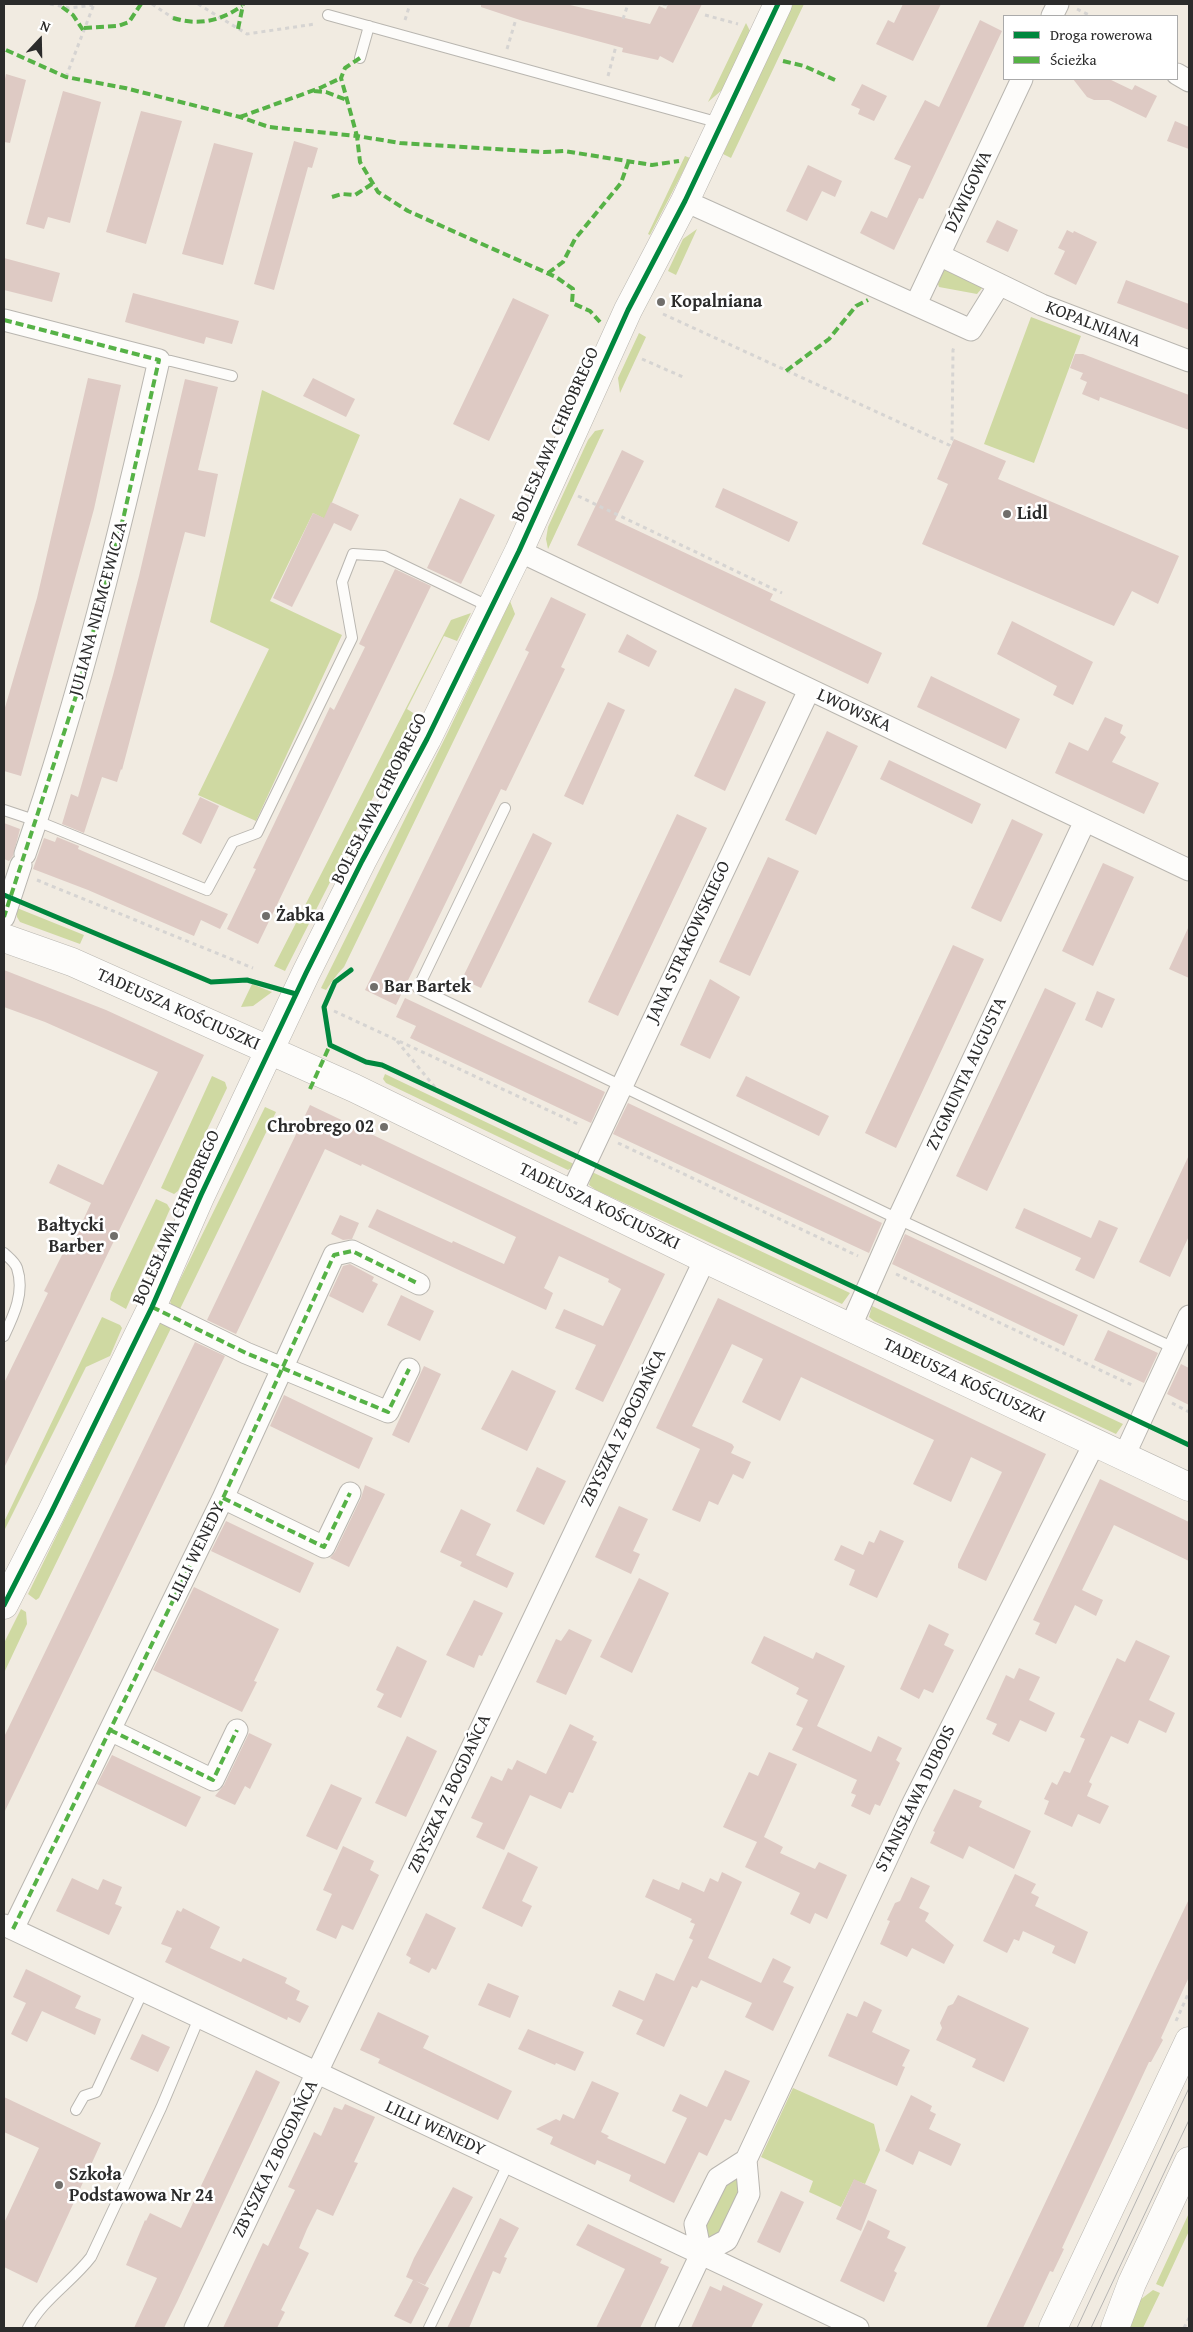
<!DOCTYPE html>
<meta charset="utf-8">
<style>
body{margin:0}
#map{position:relative;width:1193px;height:2332px;overflow:hidden;background:#f1ebe1;font-family:"Gentium Book Plus",serif}
canvas{display:block}
.frame{position:absolute;inset:0;border:5px solid #2b2b2b;pointer-events:none}
.legend{position:absolute;left:1003px;top:15px;width:175px;height:65px;box-sizing:border-box;background:#fff;border:1px solid #aaa;margin:0;padding:6px 9px;list-style:none;font-size:15px;color:#2b2b2b}
.legend li{display:flex;align-items:center;gap:10px;height:25px}
.legend b{width:25px;border:1px solid #aaa}
.north{position:absolute;left:15px;top:15px;width:50px;height:50px;-webkit-text-stroke:4px #fff;paint-order:stroke;rotate:21deg;font-size:14px;font-weight:700;line-height:20px;text-align:center;color:#2b2b2b}
.north::after{content:'';display:block;margin:auto;width:18px;height:22px;background:#2b2b2b;clip-path:polygon(50% 0,100% 100%,50% 72%,0 100%)}
</style>
<div id="map">
<canvas width="1193" height="2332"></canvas>
<div class="frame"></div>
<ul class="legend">
<li><b style="height:6px;background:#00873e"></b>Droga rowerowa</li>
<li><b style="height:6px;background:#56b246"></b>Ścieżka</li>
</ul>
<div class="north">N</div>
</div>
<script>
const g = document.querySelector('canvas').getContext('2d');
g.lineJoin = 'round';
function fill(path, color) { g.fillStyle = color; g.fill(path, 'evenodd'); }
function trace(path, color, width, dash) { g.strokeStyle = color; g.lineWidth = width; g.lineCap = dash ? 'butt' : 'round'; g.setLineDash(dash || []); g.stroke(path); }
function write(font, color, halo, rows, align = 'center') {
  g.font = font + ' "Gentium Book Plus",serif'; g.lineWidth = 5; g.setLineDash([]); g.textBaseline = 'middle'; g.strokeStyle = halo; g.fillStyle = color; for (const [text, x, y, turn = 0] of rows) {
    g.save(); g.translate(x, y); g.rotate((+turn || 0) * Math.PI / 180); g.textAlign = isNaN(turn) ? turn : align; if (halo) g.strokeText(text, 0, 0); g.fillText(text, 0, 0); g.restore();
  }
}
fill(new Path2D(`
 M793,4H804L731,158L723,154Z
 M746,23L750,31L722,90L708,102Z
 M685,156L690,158L650,235L648,234Z
 M697,229L676,275L668,271L683,239Z
 M944,269L983,287L977,294L939,287L938,284Z
 M1031,317L1081,336L1034,463L984,444Z
 M639,333L646,337L620,393L618,378Z
 M262,390L360,435L325,519L313,513L270,601L342,635L256,821L198,795L269,649L210,622Z
 M604,429L548,549L546,539L548,527L588,440L595,431Z
 M510,601L515,614L344,967C336,975 332,982 326,990L321,988L448,732Z
 M471,613L457,641L444,636L407,709L418,716L397,750L285,971L274,966L451,620Z
 M17,908L84,935L80,944L20,922L17,917Z
 M252,984L272,992L253,1006L241,1007Z
 M385,1074L576,1165L568,1170L386,1083L383,1079Z
 M212,1076L225,1082L227,1088L178,1191L174,1194L161,1188Z
 M265,1107L276,1112L180,1309L171,1305L170,1300Z
 M592,1172L850,1293L842,1304L596,1190L589,1185Z
 M156,1199L167,1204L170,1209L126,1309L110,1300L111,1293Z
 M872,1306L1123,1424L1116,1434L874,1321L869,1317Z
 M102,1317L120,1325L122,1328L110,1356L86,1367L4,1531V1522Z
 M161,1321L173,1324L39,1598L36,1600L28,1594Z
 M21,1609L26,1612L27,1624L4,1673V1643Z
 M793,2088L874,2124L880,2150L865,2184L854,2180L841,2207L809,2192L813,2181L761,2157Z
 M734,2178L737,2179L742,2193L722,2235L707,2239L703,2234L719,2189Z
 M1189,2213V2231L1163,2287L1156,2284Z
 M1153,2290L1160,2293L1143,2328H1127L1136,2303Z`), '#cfd9a2');
fill(new Path2D(`
 M481,4H566L650,24L659,6L666,9L668,4H702L673,63L660,56L658,60L622,52L623,48L523,21L481,7Z
 M903,4H941L913,61L876,44L888,20L894,23Z
 M980,20L1002,31L923,199L919,198L894,250L860,233L871,211L887,218L911,166L894,159L925,100L939,107Z
 M6,74L26,80L10,143L4,142V84Z
 M1073,79H1109L1132,90L1135,85L1157,96L1146,118L1109,100H1094L1087,97Z
 M862,84L887,96L874,121L858,114L860,109L851,105Z
 M63,91L101,102L70,223L48,217L44,229L26,224Z
 M141,111L182,121L146,244L106,232Z
 M1175,121L1189,127V149L1167,141Z
 M294,141L318,148L312,168L308,167L274,290L254,284Z
 M214,143L253,153L223,265L182,254Z
 M808,165L842,181L835,197L822,191L807,221L786,211Z
 M997,220L1018,230L1008,252L986,242Z
 M1067,230L1073,233L1074,231L1097,242L1076,285L1054,274L1065,251L1058,248Z
 M4,258L60,273L52,302L4,290Z
 M1126,280L1189,304V330L1117,303Z
 M133,293L239,321L232,344L206,337L204,344L125,322Z
 M513,298L549,315L489,441L453,424Z
 M1075,354H1083L1189,395V430L1100,397L1099,401L1082,394L1087,382L1080,379L1083,373L1070,368Z
 M88,378L121,385L94,509L21,776L4,771V711L37,598Z
 M313,378L355,399L346,417L303,396Z
 M185,379L218,387L198,470L218,474L205,537L185,532L122,770L121,769L117,782L102,777L84,833L62,824L71,794L78,797L113,675L139,576Z
 M954,439L1006,461L998,479L1179,556L1158,604L1132,591L1114,626L922,544L948,484L937,479Z
 M622,450L644,461L615,520L773,594L770,600L882,653L868,684L577,545Z
 M723,488L798,522L789,542L715,507Z
 M460,498L495,515L461,584L427,568Z
 M331,502L359,515L351,531L334,523L292,607L273,598L313,513L324,518Z
 M395,569L431,586L258,944L227,929L256,869L253,868L330,707L334,710L365,647L359,644Z
 M551,597L586,614L561,667L565,669L506,791L501,789L396,1005L365,990L529,652L525,650Z
 M1012,621L1093,662L1073,705L1053,695L1057,686L997,654Z
 M627,634L657,651L649,667L618,652Z
 M931,676L1020,719L1006,749L917,707Z
 M735,688L766,702L725,791L694,776Z
 M608,702L625,710L583,805L564,796Z
 M1105,717L1123,725L1120,733L1126,737L1112,762L1159,783L1144,814L1055,773L1069,742L1088,751Z
 M827,731L858,746L816,835L785,820Z
 M889,760L981,804L972,824L880,779Z
 M200,797L219,806L201,844L182,834Z
 M677,814L707,828L618,1016L588,1002Z
 M1012,819L1043,834L1001,922L971,908Z
 M4,823L20,829L13,856L9,861L4,859Z
 M533,833L552,843L481,988L462,979Z
 M57,837L79,846L78,849L228,914L220,929L201,920L194,936L88,890L33,869L44,838L55,842Z
 M768,857L799,871L750,976L719,962Z
 M1103,863L1134,877L1093,966L1062,951Z
 M1189,926V978L1169,969Z
 M953,945L984,959L896,1148L865,1133Z
 M4,970L106,1010L204,1055L4,1468V1383L48,1293L44,1291L63,1253L67,1255L91,1203L49,1183L58,1164L103,1185L158,1072L45,1022L4,1007Z
 M710,979L740,997L710,1059L680,1045Z
 M1045,988L1076,1003L987,1191L956,1176Z
 M1097,991L1115,999L1102,1028L1085,1020Z
 M405,998L605,1092L591,1123L410,1038L416,1026L396,1017Z
 M746,1076L829,1116L819,1136L736,1096Z
 M628,1103L882,1223L869,1253L613,1134Z
 M310,1105L665,1274L603,1402L575,1389L596,1345L555,1328L564,1309L603,1326L621,1289L608,1282L609,1279L559,1256L544,1288L553,1293L546,1310L461,1271L368,1227L377,1209L452,1243L453,1241L504,1264L516,1237L362,1164L361,1166L325,1149L236,1334L207,1320Z
 M1189,1155V1236L1170,1277L1139,1262Z
 M1024,1208L1091,1238L1099,1220L1118,1228L1094,1279L1075,1270L1081,1258L1015,1228Z
 M340,1215L359,1223L352,1239L343,1240L331,1234Z
 M905,1234L1078,1315L1064,1346L892,1264Z
 M350,1264L374,1277L372,1281L378,1284L363,1313L329,1296L343,1266Z
 M401,1295L434,1311L420,1341L387,1325Z
 M718,1298L1046,1454L986,1581L958,1568V1564L1002,1472L971,1457L951,1502L913,1484L934,1440L801,1377L780,1421L742,1402L763,1359L732,1344L692,1426L732,1444L734,1447L731,1453L751,1462L743,1479L733,1474L718,1505L709,1501L700,1522L672,1510L700,1449L656,1428Z
 M1108,1330L1158,1353L1144,1383L1094,1360Z
 M195,1342L225,1356L4,1813V1737Z
 M1181,1364L1189,1368V1405L1167,1394Z
 M424,1366L441,1374L409,1443L392,1435Z
 M512,1370L556,1391L527,1451L481,1429Z
 M284,1395L373,1438L359,1469L270,1426Z
 M537,1467L566,1481L544,1525L516,1511Z
 M1100,1479L1189,1522V1561L1114,1525L1082,1590L1103,1600L1096,1616L1075,1605L1056,1644L1035,1634L1040,1623L1033,1620Z
 M365,1485L385,1494L349,1567L330,1558L335,1552L361,1498Z
 M619,1506L648,1519L633,1551L640,1554L631,1574L595,1557Z
 M461,1509L491,1524L476,1555L514,1573L507,1588L460,1566L462,1562L440,1552Z
 M226,1521L314,1563L300,1593L211,1551Z
 M880,1530L904,1541L877,1598L849,1585L855,1570L834,1560L841,1545L863,1555L869,1541L874,1543Z
 M639,1578L669,1593L632,1673L600,1657Z
 M194,1587L279,1629L254,1681L257,1682L242,1712L153,1670Z
 M474,1600L503,1613L482,1656L479,1655L474,1668L446,1655Z
 M929,1624L949,1634L944,1645L954,1650L933,1693L924,1689L919,1699L900,1689Z
 M569,1629L592,1640L566,1695L536,1682L556,1639L561,1641Z
 M764,1636L813,1659L816,1652L845,1666L817,1726L871,1752L878,1736L902,1748L896,1760L900,1763L880,1806L875,1804L870,1815L851,1806L856,1795L851,1793L857,1780L792,1750L803,1728L796,1725L808,1700L796,1694L799,1688L751,1663Z
 M1136,1640L1170,1656L1149,1700L1175,1713L1166,1733L1139,1720L1128,1744L1111,1736L1089,1782L1092,1784L1087,1796L1109,1806L1100,1824L1078,1814L1072,1827L1044,1814L1049,1801L1044,1799L1052,1782L1057,1785L1064,1771L1070,1773L1085,1739L1080,1737L1117,1658L1125,1662Z
 M397,1646L427,1661L401,1718L377,1707L384,1694L376,1690Z
 M1019,1668L1040,1677L1029,1700L1055,1713L1046,1732L1020,1720L1009,1742L992,1734L997,1724L986,1719L1006,1675L1014,1679Z
 M570,1724L594,1736L592,1740L597,1742L573,1793L569,1792L561,1809L530,1795L504,1850L476,1837L483,1823L471,1818L491,1776L502,1781L508,1768L512,1770L517,1760L546,1774Z
 M249,1733L272,1744L250,1789L245,1786L235,1805L215,1796L224,1785Z
 M407,1736L437,1751L406,1817L375,1803Z
 M769,1752L797,1764L764,1837L783,1847L780,1853L815,1869L819,1862L847,1875L827,1919L815,1913L810,1924L790,1914L800,1893L745,1867L757,1842L723,1827L749,1772L758,1776Z
 M112,1755L201,1797L186,1827L97,1784Z
 M331,1784L362,1798L337,1850L306,1836Z
 M954,1789L982,1801L979,1807L1031,1831L1014,1869L969,1846L963,1859L930,1843L935,1832L933,1831Z
 M343,1846L374,1861L370,1870L379,1875L353,1930L342,1925L336,1939L316,1930L332,1894L323,1890Z
 M508,1852L538,1867L522,1901L532,1906L522,1927L482,1908Z
 M722,1872L742,1882L708,1958L761,1983L773,1958L791,1967L783,1982L794,1987L773,2031L745,2017L752,2003L701,1980L697,1988L692,1986L664,2047L636,2034L643,2020L612,2006L619,1990L644,2001L656,1973L674,1981L693,1940L689,1938L695,1924L690,1922L692,1919L645,1897L653,1879L679,1890L682,1882L704,1892L710,1878L718,1882Z
 M1015,1874L1036,1884L1031,1893L1039,1897L1035,1906L1088,1932L1075,1964L1052,1953L1055,1946L1023,1931L1019,1941L1014,1939L1007,1953L983,1941Z
 M911,1877L930,1886L919,1908L929,1913L925,1921L954,1945L944,1964L912,1948L907,1957L880,1944L890,1921L887,1920L895,1903L900,1901Z
 M72,1878L98,1890L103,1879L122,1887L115,1904L122,1907L109,1935L56,1911Z
 M1189,1899V1977L1161,2038L1163,2040L1151,2062H1149L1062,2248L1064,2249L1053,2272L1050,2271L1023,2328H986Z
 M183,1908L220,1927L210,1948L241,1962L243,1958L287,1978L285,1983L300,1991L296,2000L309,2006L300,2023L288,2017L287,2020L165,1962L172,1948L161,1944L177,1910L181,1912Z
 M426,1913L456,1928L436,1970L432,1968L429,1973L409,1963L411,1958L406,1955Z
 M26,1969L81,1996L75,2008L101,2019L95,2035L42,2011L27,2042L11,2034L26,2003L13,1997Z
 M488,1983L519,1996L510,2018L478,2005Z
 M958,1995L1029,2028L1004,2082L972,2067L976,2059L936,2040L942,2028L940,2023L948,2006L953,2004Z
 M864,2001L882,2010L872,2032L910,2050L902,2066L905,2067L897,2086L828,2056L847,2013L857,2017Z
 M378,2012L429,2036L423,2048L512,2091L498,2120L378,2063L380,2059L360,2050Z
 M528,2029L584,2052L575,2071L556,2063L555,2065L518,2049Z
 M142,2034L170,2047L158,2072L130,2059Z
 M256,2070L280,2082L177,2302L164,2328H134L157,2278L126,2265L145,2220L146,2221L150,2213L181,2228Z
 M725,2070L750,2081L731,2121L725,2119L707,2156L699,2152L674,2203L629,2181L631,2175L597,2160L595,2165L550,2144L553,2137L536,2129L556,2119L560,2121L563,2114L574,2119L592,2081L619,2093L601,2132L609,2136L607,2138L665,2164L687,2118L672,2111L680,2094L707,2107Z
 M911,2095L932,2106L930,2111L936,2114L929,2129L961,2144L951,2166L919,2151L913,2165L885,2151Z
 M4,2097L101,2143L37,2283L4,2267V2223L39,2148L4,2132Z
 M345,2104L375,2117L354,2162L358,2163L333,2216L317,2209L307,2229L299,2248L309,2253L281,2310L285,2312L277,2328H223L263,2243L268,2246L295,2190L288,2187L310,2141L314,2132L321,2136L334,2107L342,2110Z
 M854,2179L877,2190L861,2231L836,2219Z
 M453,2187L473,2197L425,2285L416,2281L429,2288L411,2324L394,2316L413,2280L406,2277L414,2258Z
 M781,2191L804,2202L780,2253L757,2242Z
 M500,2218L519,2228L504,2257L507,2258L500,2274L493,2271L469,2328H447Z
 M868,2220L890,2231L887,2238L906,2247L894,2271L897,2273L884,2302L840,2281Z
 M588,2224L662,2259L660,2263L669,2267L640,2328H596L625,2269L576,2245Z
 M723,2285L763,2304L751,2328H691L710,2286L721,2291Z`), '#decac4');
const lane = new Path2D(`
 M328,15L720,123
 M360,58L369,26
 M159,360L171,361L232,376
 M505,808L418,988L898,1219L1174,1348
 M4,810L37,821L207,890L233,842L257,833L352,638L342,582L353,554L384,556L490,607
 M4,1253C8,1257 15,1262 17,1268C25,1292 14,1315 4,1336
 M76,2110L84,2096L96,2092L143,1991
 M28,2328C42,2300 72,2282 91,2257L161,2108L199,2018
 M429,2328L508,2164`);
const street = new Path2D(`
 M1052,16L1058,4
 M1177,74L1189,81
 M685,201L971,330L999,285
 M939,255L1042,305L1189,361
 M916,304L1022,79
 M4,320L159,360C121,527 81,693 25,854
 M519,551L1189,870
 M4,917L21,865
 M571,1194L809,690
 M152,1307L246,1353L388,1412L409,1369
 M850,1328L898,1219L1085,821
 M1124,1456L1189,1316
 M223,1498L324,1547L350,1493
 M110,1730L213,1780L237,1730
 M4,1925L858,2328
 M13,1929L223,1498L334,1255L352,1251L419,1284
 M746,2160L912,1805L1095,1442
 M195,2328L705,1259
 M666,2328L701,2254L727,2240L749,2194L746,2160L718,2178L695,2224L701,2254`);
const secondary = new Path2D(`
 M4,938L72,962L354,1088L705,1259L1189,1487
 M4,1605L51,1513L152,1307L201,1195L306,973L362,861L427,739L519,551L628,310L685,201L778,4
 M1053,2328L1189,2041
 M1115,2328L1132,2283L1189,2161`);
trace(lane, '#b9b6b0', 12);
trace(street, '#b9b6b0', 23);
trace(secondary, '#b9b6b0', 29);
trace(new Path2D(`
 M50,4L69,8L93,5
 M152,4L173,18
 M198,4L247,34L315,24
 M663,4L668,5
 M1077,9L1091,16
 M705,15L738,24
 M623,19L628,4
 M405,20L410,4
 M507,49L516,19
 M608,76L616,46
 M66,77L94,4
 M663,314L949,445L952,440L953,350L955,345
 M642,359L683,377
 M578,496L782,593
 M37,880L253,968
 M334,1011L580,1125
 M397,1041L438,1091
 M618,1143L858,1256
 M896,1274L1134,1386
 M1172,1403L1189,1412
 M1176,2021L1189,1992
 M1184,2328L1189,2318`), '#d6d4d2', 3, [4, 4]);
trace(lane, '#fdfcfa', 10);
trace(street, '#fdfcfa', 21);
trace(secondary, '#fdfcfa', 28);
trace(new Path2D(`
 M1077,2328L1189,2088
 M1091,2328L1189,2120`), '#b5b4b2', 1);
trace(new Path2D(`
 M62,7L73,15L83,30
 M173,18C199,26 220,21 242,6
 M84,28L118,26L129,22L141,4
 M238,29L243,5
 M6,50L66,77L125,88L240,117L269,127L357,136L360,162L378,192L408,211L556,277L573,289L572,303L590,311L600,322
 M360,58L345,68L341,78L357,136L400,143L544,152L564,151L652,165L679,161
 M783,61L804,66L835,80
 M314,91L326,92L347,100
 M240,117L320,88L341,78
 M332,197L342,194L355,195L372,184
 M548,273L563,262L575,239L621,183L629,160
 M4,320L159,360L124,515L77,693L4,917
 M786,371L829,339L856,306L868,300
 M310,1089L330,1045
 M152,1307L246,1353L388,1412L409,1369
 M223,1498L324,1547L350,1493
 M110,1730L213,1780L237,1730
 M13,1929L223,1498L334,1255L352,1251L419,1284`), '#56b246', 4, [8, 4]);
trace(new Path2D(`
 M4,895L211,982L247,980L296,994
 M351,970L335,982L324,1007L330,1045L366,1062L382,1065L438,1091L1189,1445
 M4,1605L51,1513L152,1307L201,1195L306,973L362,861L427,739L519,551L628,310L685,201L778,4`), '#00873e', 5);
for (const [x, y, r, color] of [
 [661,302,5,"#706e6b"],
 [1007,514,5,"#706e6b"],
 [266,916,5,"#706e6b"],
 [374,987,5,"#706e6b"],
 [384,1127,5,"#706e6b"],
 [114,1236,5,"#706e6b"],
 [59,2185,5,"#706e6b"]
]) { const dot = new Path2D(); dot.arc(x, y, r, 0, 2 * Math.PI); g.fillStyle = color; g.fill(dot); trace(dot, '#fff', 2); }
write('18px', '#2b2b2b', '#fff', [
 ["DŹWIGOWA",969,192,-65],
 ["KOPALNIANA",1093,325,21],
 ["BOLESŁAWA CHROBREGO",556,435,-66],
 ["JULIANA NIEMCEWICZA",99,609,-75],
 ["LWOWSKA",854,711,25],
 ["BOLESŁAWA CHROBREGO",380,799,-63],
 ["JANA STRAKOWSKIEGO",689,942,-65],
 ["TADEUSZA KOŚCIUSZKI",178,1010,24],
 ["ZYGMUNTA AUGUSTA",967,1074,-65],
 ["TADEUSZA KOŚCIUSZKI",599,1207,26],
 ["BOLESŁAWA CHROBREGO",177,1218,-66],
 ["TADEUSZA KOŚCIUSZKI",964,1381,25],
 ["ZBYSZKA Z BOGDAŃCA",624,1428,-64],
 ["LILLI WENEDY",197,1552,-64],
 ["ZBYSZKA Z BOGDAŃCA",450,1794,-65],
 ["STANISŁAWA DUBOIS",916,1799,-64],
 ["LILLI WENEDY",435,2129,25],
 ["ZBYSZKA Z BOGDAŃCA",276,2159,-64]
]);
write('bold 18px', '#2b2b2b', '#fff', [
 ["Kopalniana",671,302],
 ["Lidl",1017,514],
 ["Żabka",276,916],
 ["Bar Bartek",384,987],
 ["Chrobrego 02",374,1127,"right"],
 ["Bałtycki",104,1226,"right"],
 ["Barber",104,1247,"right"],
 ["Szkoła",69,2175],
 ["Podstawowa Nr 24",69,2196]
], 'left');
</script>
